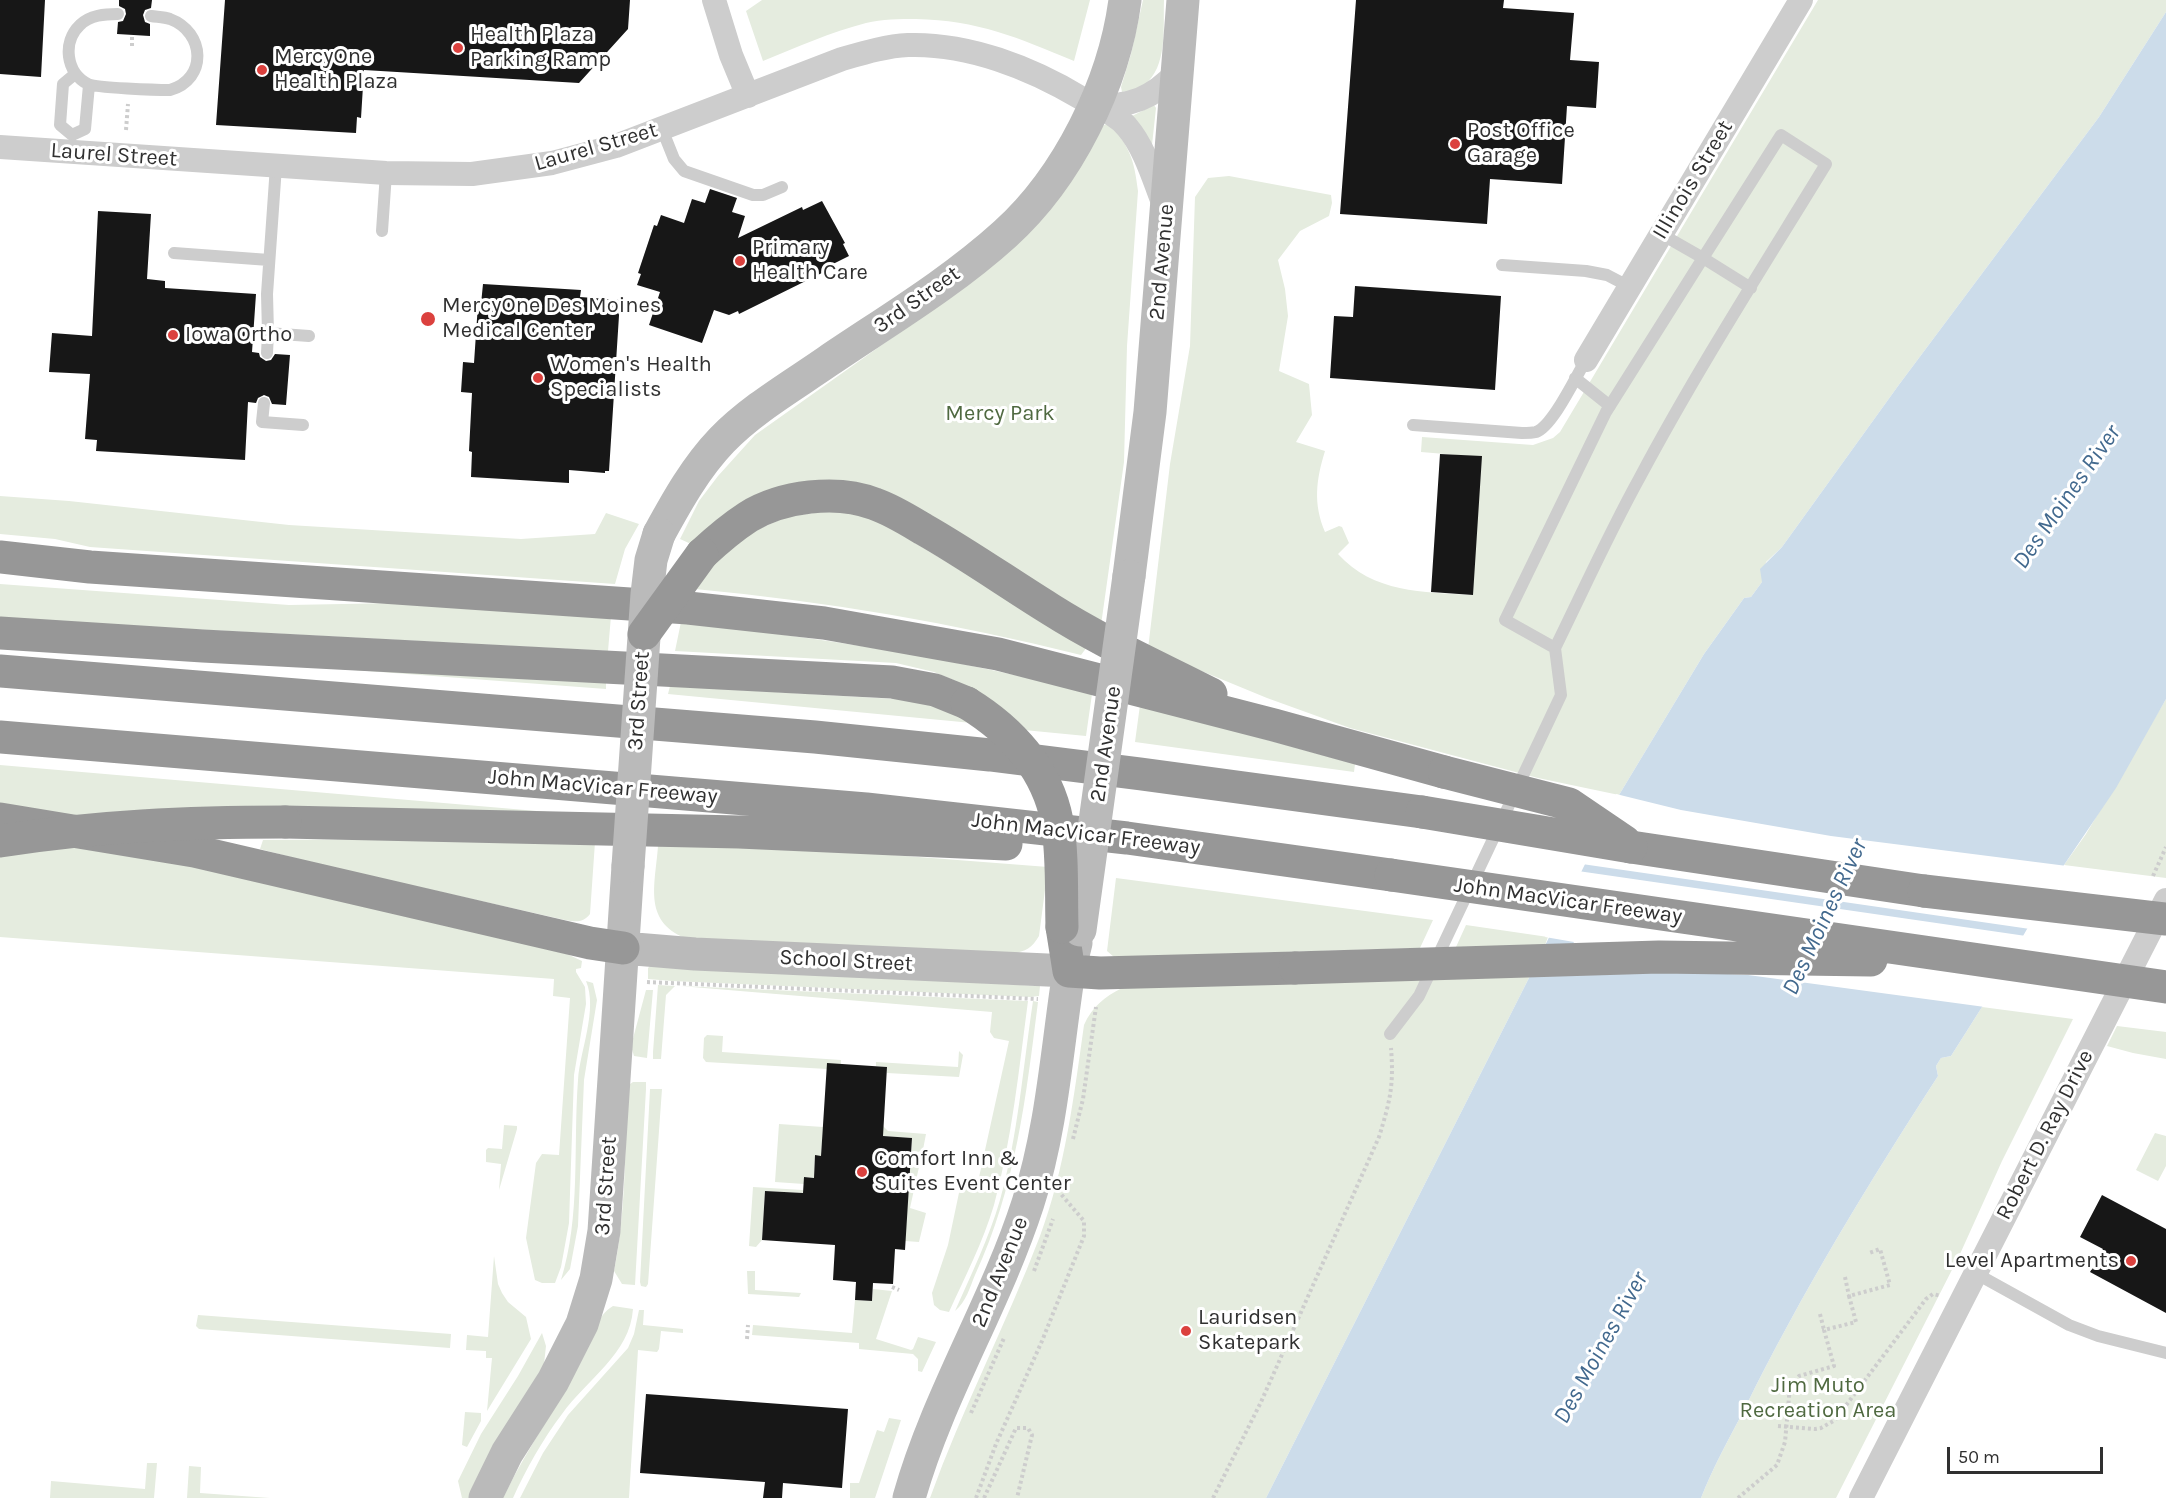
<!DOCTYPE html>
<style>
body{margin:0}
#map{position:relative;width:2166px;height:1498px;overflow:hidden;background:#fff;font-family:Karla,sans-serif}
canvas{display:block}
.scale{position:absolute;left:1947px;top:1447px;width:156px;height:27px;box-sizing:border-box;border:3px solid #303030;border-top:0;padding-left:8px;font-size:18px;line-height:21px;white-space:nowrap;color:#303030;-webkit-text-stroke:4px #fff;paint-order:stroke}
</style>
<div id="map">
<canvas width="2166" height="1498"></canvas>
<div class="scale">50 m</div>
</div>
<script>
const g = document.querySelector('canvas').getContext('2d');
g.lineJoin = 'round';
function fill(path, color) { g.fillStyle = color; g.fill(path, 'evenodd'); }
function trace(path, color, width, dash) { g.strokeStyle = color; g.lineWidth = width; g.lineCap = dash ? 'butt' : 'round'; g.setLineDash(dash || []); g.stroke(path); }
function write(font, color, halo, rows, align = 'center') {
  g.font = font + ' Karla,sans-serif'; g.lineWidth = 6; g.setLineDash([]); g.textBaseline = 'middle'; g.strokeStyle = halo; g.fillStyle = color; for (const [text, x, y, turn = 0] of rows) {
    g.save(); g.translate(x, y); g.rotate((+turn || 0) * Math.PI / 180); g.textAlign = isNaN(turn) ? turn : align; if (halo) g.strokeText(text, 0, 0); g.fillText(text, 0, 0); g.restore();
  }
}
fill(new Path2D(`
 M762,0H1090L1074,61C1019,38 977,20 916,19C900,19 882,19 866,23C831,32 797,47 763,61L746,11Z
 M1143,0H1164C1163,27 1168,67 1144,85C1138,90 1129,91 1122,92L1121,87L1131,54Z
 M1818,0H2166V12L2099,117L1898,386L1782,547L1766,562L1762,582L1751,597L1744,598L1704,654L1619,795L1538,778L1350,728L1267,698L1148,649L1170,464L1190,346L1195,197L1208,178L1229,176L1331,195L1332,203L1329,216L1300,231L1278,260L1285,289L1288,316L1279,371L1309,384L1312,415L1296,442L1325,451C1316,480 1313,504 1325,532L1339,526L1342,527L1349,543L1338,554C1373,593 1423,592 1472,595L1481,457L1421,452L1422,437L1533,445L1553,438L1560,432Z
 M1154,105L1156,108L1152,145L1132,116Z
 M1111,123C1130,150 1134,158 1138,191L1127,346L1124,462L1101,625L867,488L691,544L680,539L699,501L718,476L755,435L917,320L1104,125Z
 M0,496L69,501L289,525L521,539L595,534L606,513L639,524L625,549L615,584L90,547L55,539L0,534Z
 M828,511L854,513L879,521L1087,647L1081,655C954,623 825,601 695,589L734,540L786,517Z
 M0,584L289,605L397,603L611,616L608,651L0,619Z
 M681,622C820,638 957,658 1092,694L1086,736L1024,730L956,681L934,672L896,663L675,651Z
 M274,664L606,680V689Z
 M670,686L913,700L931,704L972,723L668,694Z
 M2166,699V878L2064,865L2086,834Z
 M1140,705L1355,764L1354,772L1135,742Z
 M0,765L572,814L79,817L0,807Z
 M412,839L595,842L590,914C583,923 576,922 565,920L317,864L260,849L263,840Z
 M73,845L173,861L567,954L582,961L581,968L576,969V972L585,987L586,1004L574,1075L569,1223L561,1267L555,1283H542L535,1280L526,1238L536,1163L542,1154L559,1155L570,998L553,996L554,979L0,937V856Z
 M658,846L815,849L1048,867L1039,936C1032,948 1026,951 1012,954L690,940C642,923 655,887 658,846Z
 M1116,878L1433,920L1420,948L1114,957L1107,951Z
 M1466,925L1548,937L1545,945L1456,947Z
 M650,966L1040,986L1039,996L1030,997L672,981L648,979V968Z
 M1531,974L1266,1498H930C962,1409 1006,1325 1040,1236C1065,1169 1074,1096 1084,1025C1092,1007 1104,997 1122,988Z
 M586,981L593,983L597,1000L584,1080L578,1226L570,1269L561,1280C581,1216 573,1147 578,1080C580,1050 598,1010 586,981Z
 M658,985L675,986L666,995L661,1059H653V1052Z
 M680,986L1028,1001C1019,1069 1012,1139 994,1205C983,1242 965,1277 949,1312L940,1310L934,1305L932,1293L948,1245L960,1188L976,1191L1009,1041L994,1038L990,1032L992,1012Z
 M646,990H653L647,1058L634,1056L631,1046Z
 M1033,1001L1038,1002C1026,1097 1016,1187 975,1275C970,1287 966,1302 955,1311C971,1275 989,1238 1000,1200C1018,1136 1023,1067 1033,1001Z
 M1982,1007L2073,1019L2002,1161L1960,1254L1836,1498H1701C1713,1467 1730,1437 1745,1408C1802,1292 1868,1184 1938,1076L1936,1066L1941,1058L1951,1056Z
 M2117,1026L2166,1032V1059L2133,1053L2107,1046Z
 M707,1035L723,1036L722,1052L841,1060V1064L827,1069L706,1062L703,1058L704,1038Z
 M959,1051L963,1055L959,1077L887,1073V1067L876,1066V1062L958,1067Z
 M633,1082H646V1089L635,1285L622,1284L614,1271C626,1212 625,1150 627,1090L630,1084Z
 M650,1089H662L648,1284L646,1287L641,1286L640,1282Z
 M779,1124L823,1127L821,1156H815L814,1178L805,1177L804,1184L775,1182Z
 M504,1125L517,1126V1129L499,1190L501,1164L486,1162V1150L488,1148L502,1149Z
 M883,1126L888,1131L926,1134L921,1160L911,1158L912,1138L883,1136Z
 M2155,1133L2166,1136V1166L2158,1181L2136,1170Z
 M910,1166L919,1167L910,1208L926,1213L919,1242L905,1241Z
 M753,1187L803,1190V1193L765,1191L762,1240L756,1247L749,1246Z
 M494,1256L498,1284L502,1293L508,1302L526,1317L531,1339L487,1411L492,1358H486V1351L466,1350L467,1335L488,1337Z
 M747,1271H755V1290L801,1293L799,1297L748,1294Z
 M873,1289L892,1291L876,1339L911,1350L913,1349L918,1337L936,1342L922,1372L918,1371V1359L913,1354L859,1349V1343L752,1335L753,1325L852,1333L855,1300L872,1301Z
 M613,1306L633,1309C630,1354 587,1379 562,1414C543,1439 526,1469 513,1498H503C528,1446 562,1400 588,1348C597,1331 596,1316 613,1306Z
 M639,1310H644L643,1325L683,1329V1333L661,1331L659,1349L657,1352L638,1350L629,1498H520L543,1453L568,1415L628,1348L634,1334Z
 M198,1315L451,1334L450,1348L199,1329L196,1326Z
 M542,1333L546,1346L544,1364L474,1484L469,1498H462L458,1481L481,1434L518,1376Z
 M465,1412L481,1413V1421L467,1447L462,1445Z
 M889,1418L901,1420L875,1498H850V1483H859L877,1430L884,1432Z
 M147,1463H157L154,1498H50L51,1481L145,1489Z
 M189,1466L201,1467L200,1493L270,1498H187Z`), '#e5ecdf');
fill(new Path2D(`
 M2166,12V699L2116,788L2064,865L1982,1007L1951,1056L1941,1058L1936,1066L1938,1076C1868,1184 1802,1292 1745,1408C1730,1437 1713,1467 1701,1498H1266L1531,974L1619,795L1704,654L1744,598L1751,597L1762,582L1760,569L1782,547L1898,386L2099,117Z`), '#ccdcea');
fill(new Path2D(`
 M1616,794L1681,810L1831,836L2067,866L2030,929L1582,864Z
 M1578,871L2026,936L1985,1007L1748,975L1686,972L1573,944L1574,942L1545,937Z`), '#fff');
fill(new Path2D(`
 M0,0H45L41,77L0,74Z
 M119,0H152L151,8L145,10L143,15L145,22L150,24V36L117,34L118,22L123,21L126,14L125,9L119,6Z
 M225,0H630L628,29L579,83L364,70L361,118L357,117L356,133L216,125Z
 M1356,0H1504L1503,8L1574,13L1570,60L1599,62L1596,108L1567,106L1562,184L1490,179L1487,224L1340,214Z
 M710,189L737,198L732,212L745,216L738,238L802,207L803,210L822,201L845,243L843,244L849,256L831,265L832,268L739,314L738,311L729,315L714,310L702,343L649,325L660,292L637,285L641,274L638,273L654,225L657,226L661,215L684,223L692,199L705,203Z
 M98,211L151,214L147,279L165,281V288L256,294L252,352L259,353L260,357L266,361L271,360L275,354L290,355L286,405L272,404L269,397L264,395L258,398L256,403L248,402L245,460L96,451L97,440L85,439L90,374L49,372L52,333L92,336Z
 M483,284L581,290L580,297L620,300L609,471H605V473L569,470V483L471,477L472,452L469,451L472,393L461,392L463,362L474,363L478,304H481Z
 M1355,286L1501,296L1495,390L1330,378L1334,316L1353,317Z
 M1440,454L1482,456L1473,595L1431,592Z
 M827,1063L887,1067L883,1136L912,1138L905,1250L895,1249L893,1284L873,1283L872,1301L855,1300L856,1282L833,1280L835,1245L762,1240L765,1191L803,1193L804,1177L814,1178L815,1155L821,1156Z
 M2102,1195L2166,1229V1313L2090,1272L2103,1249L2080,1237Z
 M646,1394L848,1409L842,1488L783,1483L782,1498H763L765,1482L640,1473Z`), '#171717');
trace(new Path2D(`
 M132,46V35
 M126,130L128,104
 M2153,876L2166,847
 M647,982L1038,999
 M1073,1139L1083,1099L1096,1007
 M1034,1271L1053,1219
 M1845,1277L1849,1296
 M892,1287L899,1290
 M1820,1314L1824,1330
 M747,1339L748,1325
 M971,1413L1004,1338
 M1778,1426L1815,1429L1821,1428L1835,1420L1926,1299L1933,1294L1941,1296
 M976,1498L996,1444L1042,1341L1084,1236V1221L1060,1193
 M984,1498L1016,1428H1028L1032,1435L1017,1498
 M1213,1498L1261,1402L1379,1137C1390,1101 1394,1086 1391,1048
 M1738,1498L1777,1465L1785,1442L1790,1386L1799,1376L1834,1366L1824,1330L1856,1322L1849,1296L1890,1285L1880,1249L1869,1253`), '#cdcdcd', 4, [3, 3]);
trace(new Path2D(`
 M118,14C105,14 90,15 80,25C62,42 66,73 88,84C96,88 157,90 170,90C208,79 205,32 170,19C164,17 157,17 151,16
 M75,74L63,84L60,125L72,135L85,129L89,85
 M662,129L674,159L684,171L753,195H763L782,187
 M276,166L267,294L268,333L309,336
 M382,231L386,173
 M1661,234L1703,258L1781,135L1826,164C1763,267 1697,370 1640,477C1609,533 1583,591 1555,648L1505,620L1606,412L1703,258L1751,288
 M174,253L269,260
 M1502,265L1586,271L1607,275L1630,287
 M267,353L268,333
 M1575,378L1610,406
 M264,403L262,422L303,425
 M1413,425L1522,433C1526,433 1532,433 1536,432C1553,426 1576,376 1586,360
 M1390,1034L1419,996L1561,695L1555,648
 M1975,1273L2069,1325L2098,1336L2166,1353`), '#cdcdcd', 12);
trace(new Path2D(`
 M714,0L731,55L748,96
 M1095,106C1131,106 1152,99 1177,72
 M0,147L386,173L472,174L552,163L616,146L842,59C863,53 886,46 908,45C968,43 1031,68 1081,98C1096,107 1116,113 1127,127C1145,148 1154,180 1164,205
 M1586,360L1801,0
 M1861,1498L2166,900`), '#cdcdcd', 24);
trace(new Path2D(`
 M659,534C677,501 696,467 722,440C752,409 792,386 828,361C887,321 951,283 1005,234C1068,177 1114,84 1125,0
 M1129,576L1150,412L1183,0
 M623,948L695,954L1069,971
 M485,1498L507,1453L553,1381L582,1324L596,1279L604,1231L628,866
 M909,1498C938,1395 995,1305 1028,1203C1052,1129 1057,1048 1069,971L1076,943`), '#bababa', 33);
trace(new Path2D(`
 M702,554C716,541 731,528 748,517C782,496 837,489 875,504C892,510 908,520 923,529C967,554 1008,583 1050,609C1102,642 1156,666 1211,694
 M0,557L90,567L688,608L824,623L998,654L1274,725L1444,772
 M0,633L203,646L892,682L935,690L967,703
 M0,671L815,737L990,755L1141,774L1422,812
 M0,737L866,809L1127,838L1391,875
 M0,819L194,851L590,943L623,948
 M285,822L739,832L1006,844
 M1631,847L1924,891
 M1062,927L1069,971L1100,973L1295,968`), '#979797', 33);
trace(new Path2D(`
 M628,866L647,594L651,560L659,534
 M1080,930L1129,576`), '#bababa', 33);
trace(new Path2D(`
 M644,634L702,554
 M967,703C1011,730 1047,769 1057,821C1063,855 1061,892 1062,927
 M1444,772L1569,804L1625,842
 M1422,812L1631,847
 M0,841C97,826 187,822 285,822
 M1391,875L2166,987
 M1924,891L2166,919
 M1295,968L1659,957L1871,960`), '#979797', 33);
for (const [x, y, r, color] of [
 [458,48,6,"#db413e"],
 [262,70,6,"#db413e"],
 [1455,144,6,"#db413e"],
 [740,261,6,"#db413e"],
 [428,319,8,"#db413e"],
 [173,335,6,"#db413e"],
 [538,378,6,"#db413e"],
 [862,1172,6,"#db413e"],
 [2131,1261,6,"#db413e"],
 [1186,1331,6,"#db413e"]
]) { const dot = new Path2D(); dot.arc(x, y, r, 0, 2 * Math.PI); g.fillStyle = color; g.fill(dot); trace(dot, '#fff', 2); }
write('22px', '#303030', '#fff', [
 ["Health Plaza",470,35],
 ["Parking Ramp",470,60],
 ["MercyOne",274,57],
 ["Health Plaza",274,82],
 ["Post Office",1467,131],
 ["Garage",1467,156],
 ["Primary",752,248],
 ["Health Care",752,273],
 ["MercyOne Des Moines",442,306],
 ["Medical Center",442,331],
 ["Iowa Ortho",185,335],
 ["Women's Health",550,365],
 ["Specialists",550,390],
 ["Comfort Inn &",874,1159],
 ["Suites Event Center",874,1184],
 ["Level Apartments",2119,1261,"right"],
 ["Lauridsen",1198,1318],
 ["Skatepark",1198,1343]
], 'left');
write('22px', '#303030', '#fff', [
 ["Laurel Street",596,147,-16],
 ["Laurel Street",114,155,4],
 ["Illinois Street",1693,180,-59],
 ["2nd Avenue",1162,262,-85],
 ["3rd Street",917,300,-35],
 ["3rd Street",639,701,-86],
 ["2nd Avenue",1106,744,-82],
 ["John MacVicar Freeway",603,787,5],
 ["John MacVicar Freeway",1086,834,7],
 ["John MacVicar Freeway",1568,901,8],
 ["School Street",846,961,3],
 ["Robert D. Ray Drive",2045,1135,-63],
 ["3rd Street",606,1186,-86],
 ["2nd Avenue",1000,1272,-68]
]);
write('22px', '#4f6940', '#fff', [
 ["Mercy Park",1000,414],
 ["Jim Muto",1818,1386],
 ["Recreation Area",1818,1411]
]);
write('italic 24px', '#42698e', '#fff', [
 ["Des Moines River",2067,497,-55],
 ["Des Moines River",1825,917,-65],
 ["Des Moines River",1601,1348,-61]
]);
</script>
